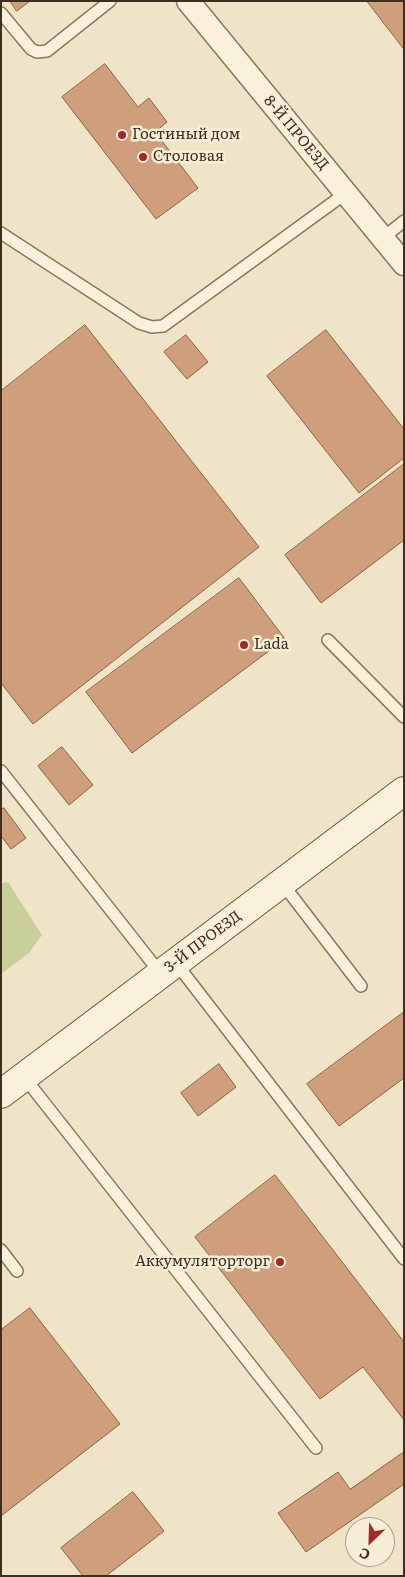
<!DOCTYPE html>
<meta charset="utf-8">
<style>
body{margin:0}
#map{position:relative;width:405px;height:1577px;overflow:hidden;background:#f0e4c8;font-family:Literata,serif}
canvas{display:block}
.frame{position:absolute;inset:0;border:2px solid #3d2e20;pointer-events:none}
.north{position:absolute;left:345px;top:1517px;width:50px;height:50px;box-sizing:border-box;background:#f7eed8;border:1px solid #ada18e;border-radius:50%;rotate:204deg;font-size:14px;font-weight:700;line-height:20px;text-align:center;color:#3d2e20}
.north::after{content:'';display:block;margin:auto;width:18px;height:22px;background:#9e2a2b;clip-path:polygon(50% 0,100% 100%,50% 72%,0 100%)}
</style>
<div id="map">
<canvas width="405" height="1577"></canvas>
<div class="frame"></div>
<div class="north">С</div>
</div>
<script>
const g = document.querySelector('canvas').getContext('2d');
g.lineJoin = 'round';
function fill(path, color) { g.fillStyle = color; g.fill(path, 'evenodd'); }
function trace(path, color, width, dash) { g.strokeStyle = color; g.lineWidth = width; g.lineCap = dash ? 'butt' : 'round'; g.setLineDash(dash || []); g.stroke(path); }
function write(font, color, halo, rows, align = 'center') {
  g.font = font + ' Literata,serif'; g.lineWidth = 5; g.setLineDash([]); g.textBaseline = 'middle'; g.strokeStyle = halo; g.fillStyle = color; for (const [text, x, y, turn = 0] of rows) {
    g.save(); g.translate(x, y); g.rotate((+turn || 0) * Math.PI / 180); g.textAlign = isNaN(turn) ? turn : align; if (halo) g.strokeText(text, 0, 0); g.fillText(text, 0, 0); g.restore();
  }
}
fill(new Path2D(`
 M8,882L42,935L29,953L1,974V883Z`), '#c9cf9b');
const building = new Path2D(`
 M10,1H30L17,11Z
 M367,1H404V49Z
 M105,64L138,107L149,98L167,122L155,132L198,188L156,219L62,97Z
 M85,325L259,547L33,724L1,683V391Z
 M326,330L404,429V458L359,493L267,376Z
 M186,335L208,362L187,379L164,352Z
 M404,464V540L321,603L285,555Z
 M239,578L285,639L132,753L86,692Z
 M62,747L93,785L69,805L38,766Z
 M4,808L26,838L11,849L1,836V810Z
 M404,1012V1078L339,1126L307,1084Z
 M219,1064L236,1087L198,1116L181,1093Z
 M275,1175L404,1342V1420L363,1367L320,1399L195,1237Z
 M30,1308L120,1424L1,1516V1330Z
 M404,1452V1484L306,1552L278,1513L338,1472L350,1489Z
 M133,1492L164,1531L106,1576H83L61,1548Z`);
fill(building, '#cf9f7d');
trace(building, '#8d5f41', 1);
const lane = new Path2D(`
 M1,13L31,49L37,52L47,51L110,1
 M1,233L139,323L152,327L163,326L346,193
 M383,238L404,221
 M328,640L404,717
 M1,771L161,974
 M282,883L361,986
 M176,963L404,1259
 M24,1077L316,1448
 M1,1250L17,1271`);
const street = new Path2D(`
 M188,1L404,264`);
const secondary = new Path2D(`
 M1,1094L404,791`);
trace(lane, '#8d765c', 14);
trace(street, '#8d765c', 25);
trace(secondary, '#6f573f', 30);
trace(lane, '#faf1dc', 11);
trace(street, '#faf1dc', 22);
trace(secondary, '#faf1dc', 28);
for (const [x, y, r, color] of [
 [122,135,5,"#9e2a2b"],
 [143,157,5,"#9e2a2b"],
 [244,645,5,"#9e2a2b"],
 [280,1262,5,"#9e2a2b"]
]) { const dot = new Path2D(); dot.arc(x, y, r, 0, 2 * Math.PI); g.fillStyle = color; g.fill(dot); trace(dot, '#f7eed8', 2); }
write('15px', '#3d2e20', '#f7eed8', [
 ["8-Й ПРОЕЗД",296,133,50],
 ["3-Й ПРОЕЗД",203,942,-37]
]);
write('15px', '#3d2e20', '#f7eed8', [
 ["Гостиный дом",132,135],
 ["Столовая",153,157],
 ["Lada",254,645],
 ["Аккумуляторторг",270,1262,"right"]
], 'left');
</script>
